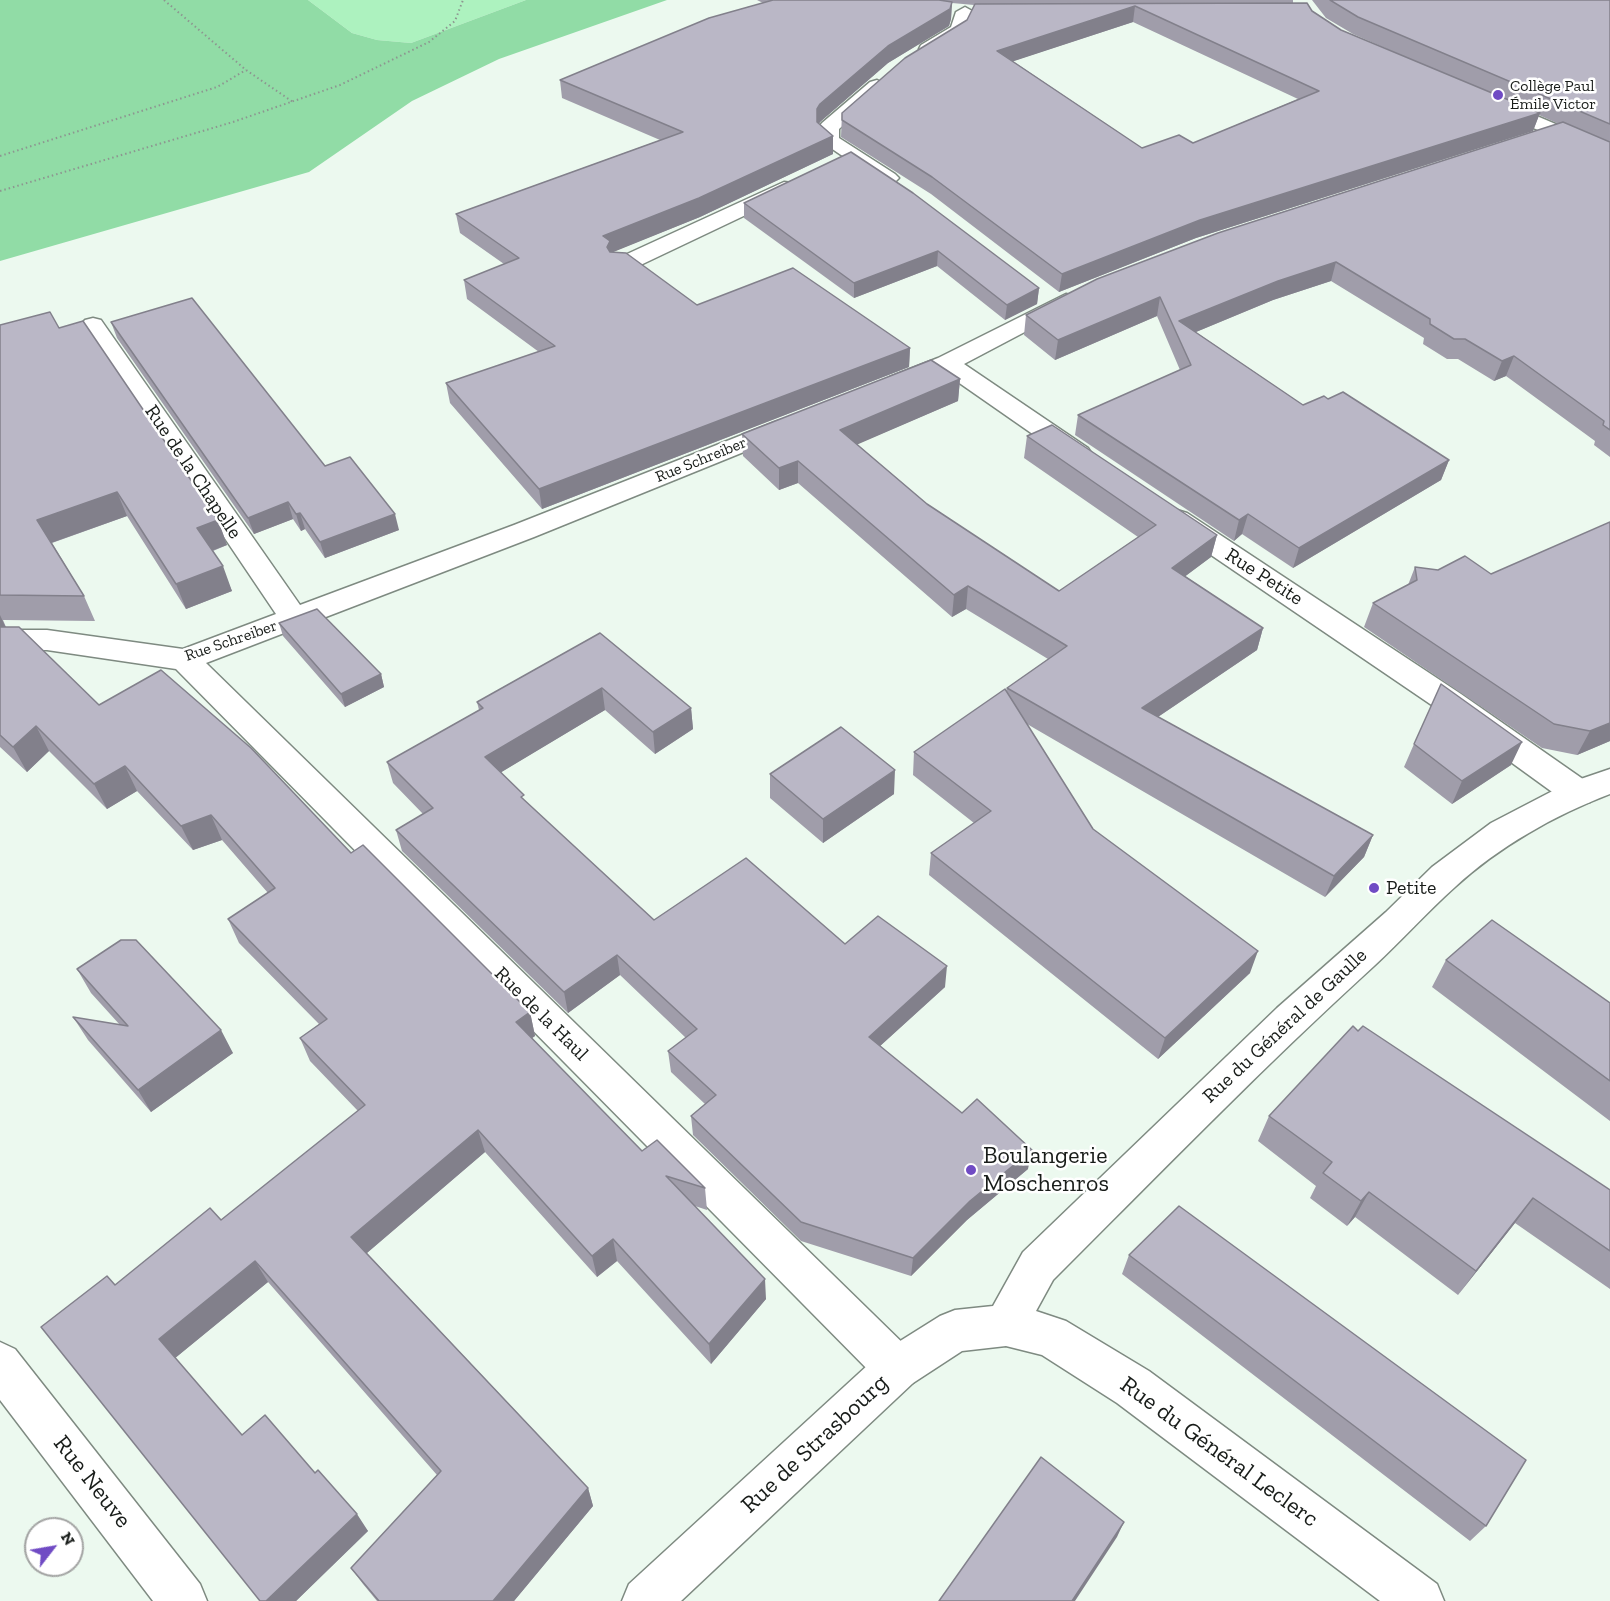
<!DOCTYPE html>
<meta charset="utf-8">
<style>
body{margin:0}
#map{position:relative;width:1610px;height:1601px;overflow:hidden;background:#ecf9ef;font-family:"Zilla Slab",serif}
canvas{display:block}
.north{position:absolute;left:24px;top:1517px;width:60px;height:60px;box-sizing:border-box;background:#fff;border:2px solid #a3a4a3;border-radius:50%;rotate:59deg;font-size:16px;font-weight:700;line-height:24px;text-align:center;color:#181c19}
.north::after{content:'';display:block;margin:auto;width:21px;height:27px;background:#704bc4;clip-path:polygon(50% 0,100% 100%,50% 72%,0 100%)}
</style>
<div id="map">
<canvas width="1610" height="1601"></canvas>
<div class="north">N</div>
</div>
<script>
const g = document.querySelector('canvas').getContext('2d');
g.lineJoin = 'round';
function fill(path, color) { g.fillStyle = color; g.fill(path, 'evenodd'); }
function trace(path, color, width, dash) { g.strokeStyle = color; g.lineWidth = width; g.lineCap = dash ? 'butt' : 'round'; g.setLineDash(dash || []); g.stroke(path); }
function write(font, color, halo, rows, align = 'center') {
  g.font = font + ' "Zilla Slab",serif'; g.lineWidth = 5; g.setLineDash([]); g.textBaseline = 'middle'; g.strokeStyle = halo; g.fillStyle = color; for (const [text, x, y, turn = 0] of rows) {
    g.save(); g.translate(x, y); g.rotate((+turn || 0) * Math.PI / 180); g.textAlign = isNaN(turn) ? turn : align; if (halo) g.strokeText(text, 0, 0); g.fillText(text, 0, 0); g.restore();
  }
}
fill(new Path2D(`
 M308,0H526L411,43L377,40L352,33Z`), '#adf2bf');
fill(new Path2D(`
 M0,0H308L352,33L377,40L411,43L526,0H667L499,59L412,101L309,172L0,261Z`), '#91dca6');
const minor = new Path2D(`
 M965,7L974,12L965,34L935,53H921L919,49L921,45L951,27L956,12Z
 M877,80L887,86L839,129V138L895,174L899,178L895,182H881L819,140V127L822,123L870,82Z
 M784,182L792,183L795,188L792,193L630,270H614L611,265L614,260Z
 M1066,294L1074,296L1078,301L1074,306L964,364L1088,448L1092,454L1088,460L1079,462L1070,460L945,373L908,387L899,389L890,387L887,382L890,377L938,358Z
 M93,318L101,320L300,605L514,525L775,422L784,419L793,422L797,427L793,432L534,537L206,663L913,1353L919,1368L913,1383L897,1390L881,1383L176,669L47,650H0V630H47L183,649L276,614L81,325L85,320Z
 M1177,510L1187,513L1461,694L1590,784L1594,793L1590,802L1578,805L1566,802L1439,710L1167,525L1163,519L1167,513Z
 M0,1342L15,1349L200,1584L207,1601H153L0,1400Z`);
const tertiary = new Path2D(`
 M1494,98L1610,147V161L1487,108L1484,104Z
 M1610,769V794C1555,815 1498,847 1455,887C1427,912 1402,940 1374,966C1263,1067 1159,1174 1053,1280L1036,1311L1066,1321L1149,1371L1437,1584L1444,1601H1380L1117,1403L1042,1355L1006,1346L962,1351L913,1383L681,1601H622L629,1584L881,1353L940,1316L955,1310L993,1306L1023,1252L1277,1008L1386,912L1432,867L1491,823L1566,784Z`);
trace(minor, '#7e8a81', 3);
trace(tertiary, '#7e8a81', 3);
trace(new Path2D(`
 M164,0L246,70L293,102
 M0,156L217,87L246,70
 M0,191L233,122L340,85L429,42L455,21L463,0`), '#8d9690', 2, [1.5, 3]);
fill(minor, '#fff');
fill(tertiary, '#fff');
fill(new Path2D(`
 M757,0H1293V3L1312,11L1341,30L1401,55L1353,34L1326,18L1312,0H1610V457L1594,445L1595,441L1506,376L1494,381L1458,359H1447L1423,344L1424,338L1331,281L1273,300L1196,332L1303,405L1328,399L1449,460L1441,480L1293,568L1242,534L1234,541L1075,435L1078,415L1180,370L1157,316L1055,360L1024,335L1026,315L1559,124L1539,115L1533,131L1196,238L1059,292L931,194L841,137L842,113L967,20L974,5L952,3L951,19L949,26L888,63L820,122L819,124L833,136V154L700,217L612,252L697,305L910,348L909,367L542,509L450,403L446,383L539,352L467,299L464,280L504,264L460,233L456,214L660,140L562,98L560,80L763,3ZM1133,22L1298,99L1193,143L1142,148L1013,61Z
 M851,152L1039,288L1037,304L1005,320L937,266L854,298L744,218V203Z
 M111,322L325,466L399,530L325,558L305,529L301,531L293,519L254,534L117,338Z
 M0,325L59,328L218,520L227,545L213,551L232,591L186,609L127,516L52,543L84,596L95,621L3,620L6,627L99,705L351,853L530,1012L535,1036L532,1038L642,1151L705,1188L707,1210L695,1206L766,1299L711,1364L617,1261L597,1277L485,1152L367,1253L588,1488L593,1506L514,1601H377L363,1584L351,1568L437,1475L268,1282L175,1358L242,1435L315,1473L368,1531L296,1601L115,1285L221,1220L358,1111L310,1061L300,1038L319,1024L239,943L228,919L268,893L222,840L193,850L137,791L107,809L49,751L27,772L0,747Z
 M960,379L958,401L857,444L927,504L1059,591L1138,537L1024,458L1027,436L1217,535L1211,557L1185,576L1263,628L1257,650L1158,717L1373,835L1364,857L1325,897L1027,724L1093,829L1250,973L1158,1059L929,875L931,853L974,823L913,775L914,752L1006,691L1007,688L1048,659L966,609L952,617L798,483L779,490L743,456L742,434Z
 M1415,567L1610,741L1577,755L1542,748L1364,627L1373,603L1408,585Z
 M279,623L381,674L384,687L345,707L283,636Z
 M600,633L691,708L693,729L655,754L605,710L501,772L525,801L654,920L845,944L945,987L880,1046L1028,1169L967,1220L911,1276L801,1241L693,1135L691,1116L705,1104L671,1072L668,1051L686,1038L620,975L568,1013L402,851L396,830L423,814L393,783L387,762L479,710L477,702Z
 M1414,744L1511,765L1452,804L1404,767Z
 M770,774L894,794L823,843L770,798Z
 M1446,960L1610,1003V1121L1432,987Z
 M77,969L233,1053L151,1112L88,1040L73,1017L120,1025L91,993Z
 M1358,1031L1610,1190V1289L1515,1223L1458,1295L1355,1217L1347,1226L1310,1198L1316,1186L1258,1141L1269,1116Z
 M1129,1255L1486,1526L1470,1541L1122,1274Z`), '#a09daa');
fill(new Path2D(`
 M952,2L951,19L949,26L888,63L820,122L817,127V109L820,104L888,46Z
 M1135,6L1133,22L996,67L997,51Z
 M1540,113L1533,131L1196,238L1059,292L1062,274L1200,220Z
 M833,136V154L700,217L611,253V260L603,236Z
 M938,251L937,266L854,298V283Z
 M1336,262L1331,281L1273,300L1179,339V321L1278,281Z
 M1039,288L1037,304L1005,320L1007,305Z
 M1160,297L1157,316L1055,360L1058,340Z
 M910,348L909,367L542,509L539,489Z
 M1514,356L1506,376L1494,381L1502,361Z
 M960,379L958,401L840,452V430Z
 M1449,460L1441,480L1293,568L1299,548Z
 M798,461V483L779,490V468Z
 M117,492L127,516L48,544L37,520Z
 M288,502L293,519L254,534L248,518Z
 M300,513L305,529L301,531L296,514Z
 M395,514L399,530L325,558L320,542Z
 M1248,514L1242,534L1234,541L1239,520Z
 M218,520L227,545L206,553L197,528Z
 M1217,535L1211,557L1167,590L1172,568Z
 M223,566L232,591L186,609L176,584Z
 M968,586L966,609L952,617L954,595Z
 M0,615L6,628L0,629Z
 M1263,628L1257,650L1137,731L1142,708Z
 M381,674L384,687L345,707L341,694Z
 M602,688L605,710L490,779L485,757Z
 M691,708L693,729L655,754L653,732Z
 M1610,723V741L1577,755L1590,731Z
 M36,726L49,751L27,772L13,747Z
 M1522,742L1511,765L1452,804L1462,781Z
 M125,766L137,791L107,809L94,784Z
 M895,770L894,794L823,843V819Z
 M211,815L222,840L193,850L181,826Z
 M1373,835L1364,857L1325,897L1334,876Z
 M1258,951L1250,973L1158,1059L1165,1038Z
 M617,955L620,975L568,1013L564,992Z
 M947,966L945,987L868,1057L869,1037Z
 M530,1012L535,1036L522,1045L516,1022Z
 M221,1030L233,1053L151,1112L138,1090Z
 M478,1130L485,1152L361,1258L351,1237Z
 M1032,1150L1028,1169L967,1220L911,1276L913,1258L970,1201Z
 M1369,1192L1355,1217L1347,1226L1361,1201Z
 M1533,1198L1515,1223L1458,1295L1476,1271Z
 M613,1239L617,1261L597,1277L592,1256Z
 M255,1261L268,1282L174,1359L159,1339Z
 M765,1279L766,1299L711,1364L709,1344Z
 M588,1488L593,1506L514,1601H493Z
 M357,1514L368,1531L296,1601H266Z
 M1124,1522L1117,1537L1075,1601H1072Z`), '#82808b');
const building = new Path2D(`
 M773,0H939L952,2L950,9L888,46L820,104L817,109V122L833,136L699,198L603,236L610,241L607,247L610,252L626,253L697,305L793,268L910,348L539,489L446,383L555,346L464,280L519,258L456,214L683,132L560,80L709,18Z
 M1330,0H1610V124L1358,17Z
 M1307,3L1312,11L1341,30L1540,113L1200,220L1062,274L932,177L842,120V113L905,58L967,20L975,4ZM1135,6L1319,91L1193,143L1179,135L1142,148L997,51Z
 M1563,122L1610,142V430L1603,425L1604,421L1514,356L1502,361L1465,339H1454L1430,324V319L1336,262L1278,281L1179,321L1303,405L1324,396L1328,399L1343,392L1449,460L1299,548L1248,514L1239,520L1078,415L1191,365L1160,297L1058,340L1026,315L1097,279L1218,233Z
 M851,152L913,193L1039,288L1007,305L938,251L854,283L744,203Z
 M192,298L325,466L350,457L395,514L320,542L300,513L296,514L288,502L248,518L111,322Z
 M50,312L59,328L83,321L218,520L197,528L223,566L176,584L117,492L37,520L84,596L0,595V325Z
 M931,360L960,379L840,430L927,504L1059,591L1156,525L1027,436L1052,425L1217,535L1172,568L1263,628L1142,708L1373,835L1334,876L1007,688L1067,646L968,586L954,595L798,461L779,468L742,434Z
 M1610,522V723L1590,731L1554,724L1373,603L1417,580L1415,567L1438,570L1465,556L1491,574Z
 M317,609L381,674L341,694L279,623Z
 M0,627H19L99,705L161,670L251,748L351,853L363,845L530,1012L516,1022L642,1151L657,1140L705,1188L666,1176L765,1279L709,1344L613,1239L592,1256L478,1130L351,1237L588,1488L493,1601H379L351,1568L441,1471L255,1261L159,1339L242,1435L265,1415L315,1473L318,1470L357,1514L266,1601H260L41,1327L107,1276L115,1285L210,1208L221,1220L365,1105L300,1038L327,1019L228,919L275,888L211,815L181,826L125,766L94,784L36,726L13,747L0,735Z
 M600,633L691,708L653,732L602,688L485,757L524,795L521,797L654,920L746,858L845,944L878,916L947,966L869,1037L962,1113L977,1099L1032,1150L970,1201L913,1258L801,1222L691,1116L716,1095L668,1051L697,1029L617,955L564,992L396,830L433,808L387,762L483,708L477,702Z
 M1441,684L1522,742L1462,781L1414,744Z
 M1005,689L1093,829L1258,951L1165,1038L931,853L991,811L914,752Z
 M841,727L895,770L823,819L770,774Z
 M1492,920L1610,1003V1081L1446,960Z
 M121,940H136L221,1030L138,1090L73,1017L128,1026L77,969Z
 M1353,1026L1358,1031L1363,1026L1610,1190V1251L1533,1198L1476,1271L1369,1192L1361,1201L1323,1173L1332,1162L1269,1116Z
 M1179,1206L1526,1460L1486,1526L1129,1255Z
 M1041,1457L1124,1522L1072,1601H939Z`);
fill(building, '#bab7c6');
trace(building, '#82808b', 1.5);
for (const [x, y, r, color] of [
 [1498,95,6,"#704bc4"],
 [1374,888,6,"#704bc4"],
 [971,1170,6,"#704bc4"]
]) { const dot = new Path2D(); dot.arc(x, y, r, 0, 2 * Math.PI); g.fillStyle = color; g.fill(dot); trace(dot, '#fff', 2); }
write('16px', '#181c19', '#fff', [
 ["Collège Paul",1510,86],
 ["Émile Victor",1510,104]
], 'left');
write('16px', '#181c19', '#fff', [
 ["Rue Schreiber",701,460,-22],
 ["Rue Schreiber",231,641,-19]
]);
write('20px', '#181c19', '#fff', [
 ["Rue de la Chapelle",193,472,56],
 ["Rue Petite",1264,577,33],
 ["Rue de la Haul",541,1014,45],
 ["Rue du Général de Gaulle",1285,1026,-43]
]);
write('20px', '#181c19', '#fff', [
 ["Petite",1386,888]
], 'left');
write('24px', '#181c19', '#fff', [
 ["Boulangerie",983,1156],
 ["Moschenros",983,1184]
], 'left');
write('24px', '#181c19', '#fff', [
 ["Rue de Strasbourg",815,1444,-43],
 ["Rue du Général Leclerc",1219,1452,36],
 ["Rue Neuve",92,1482,52]
]);
</script>
